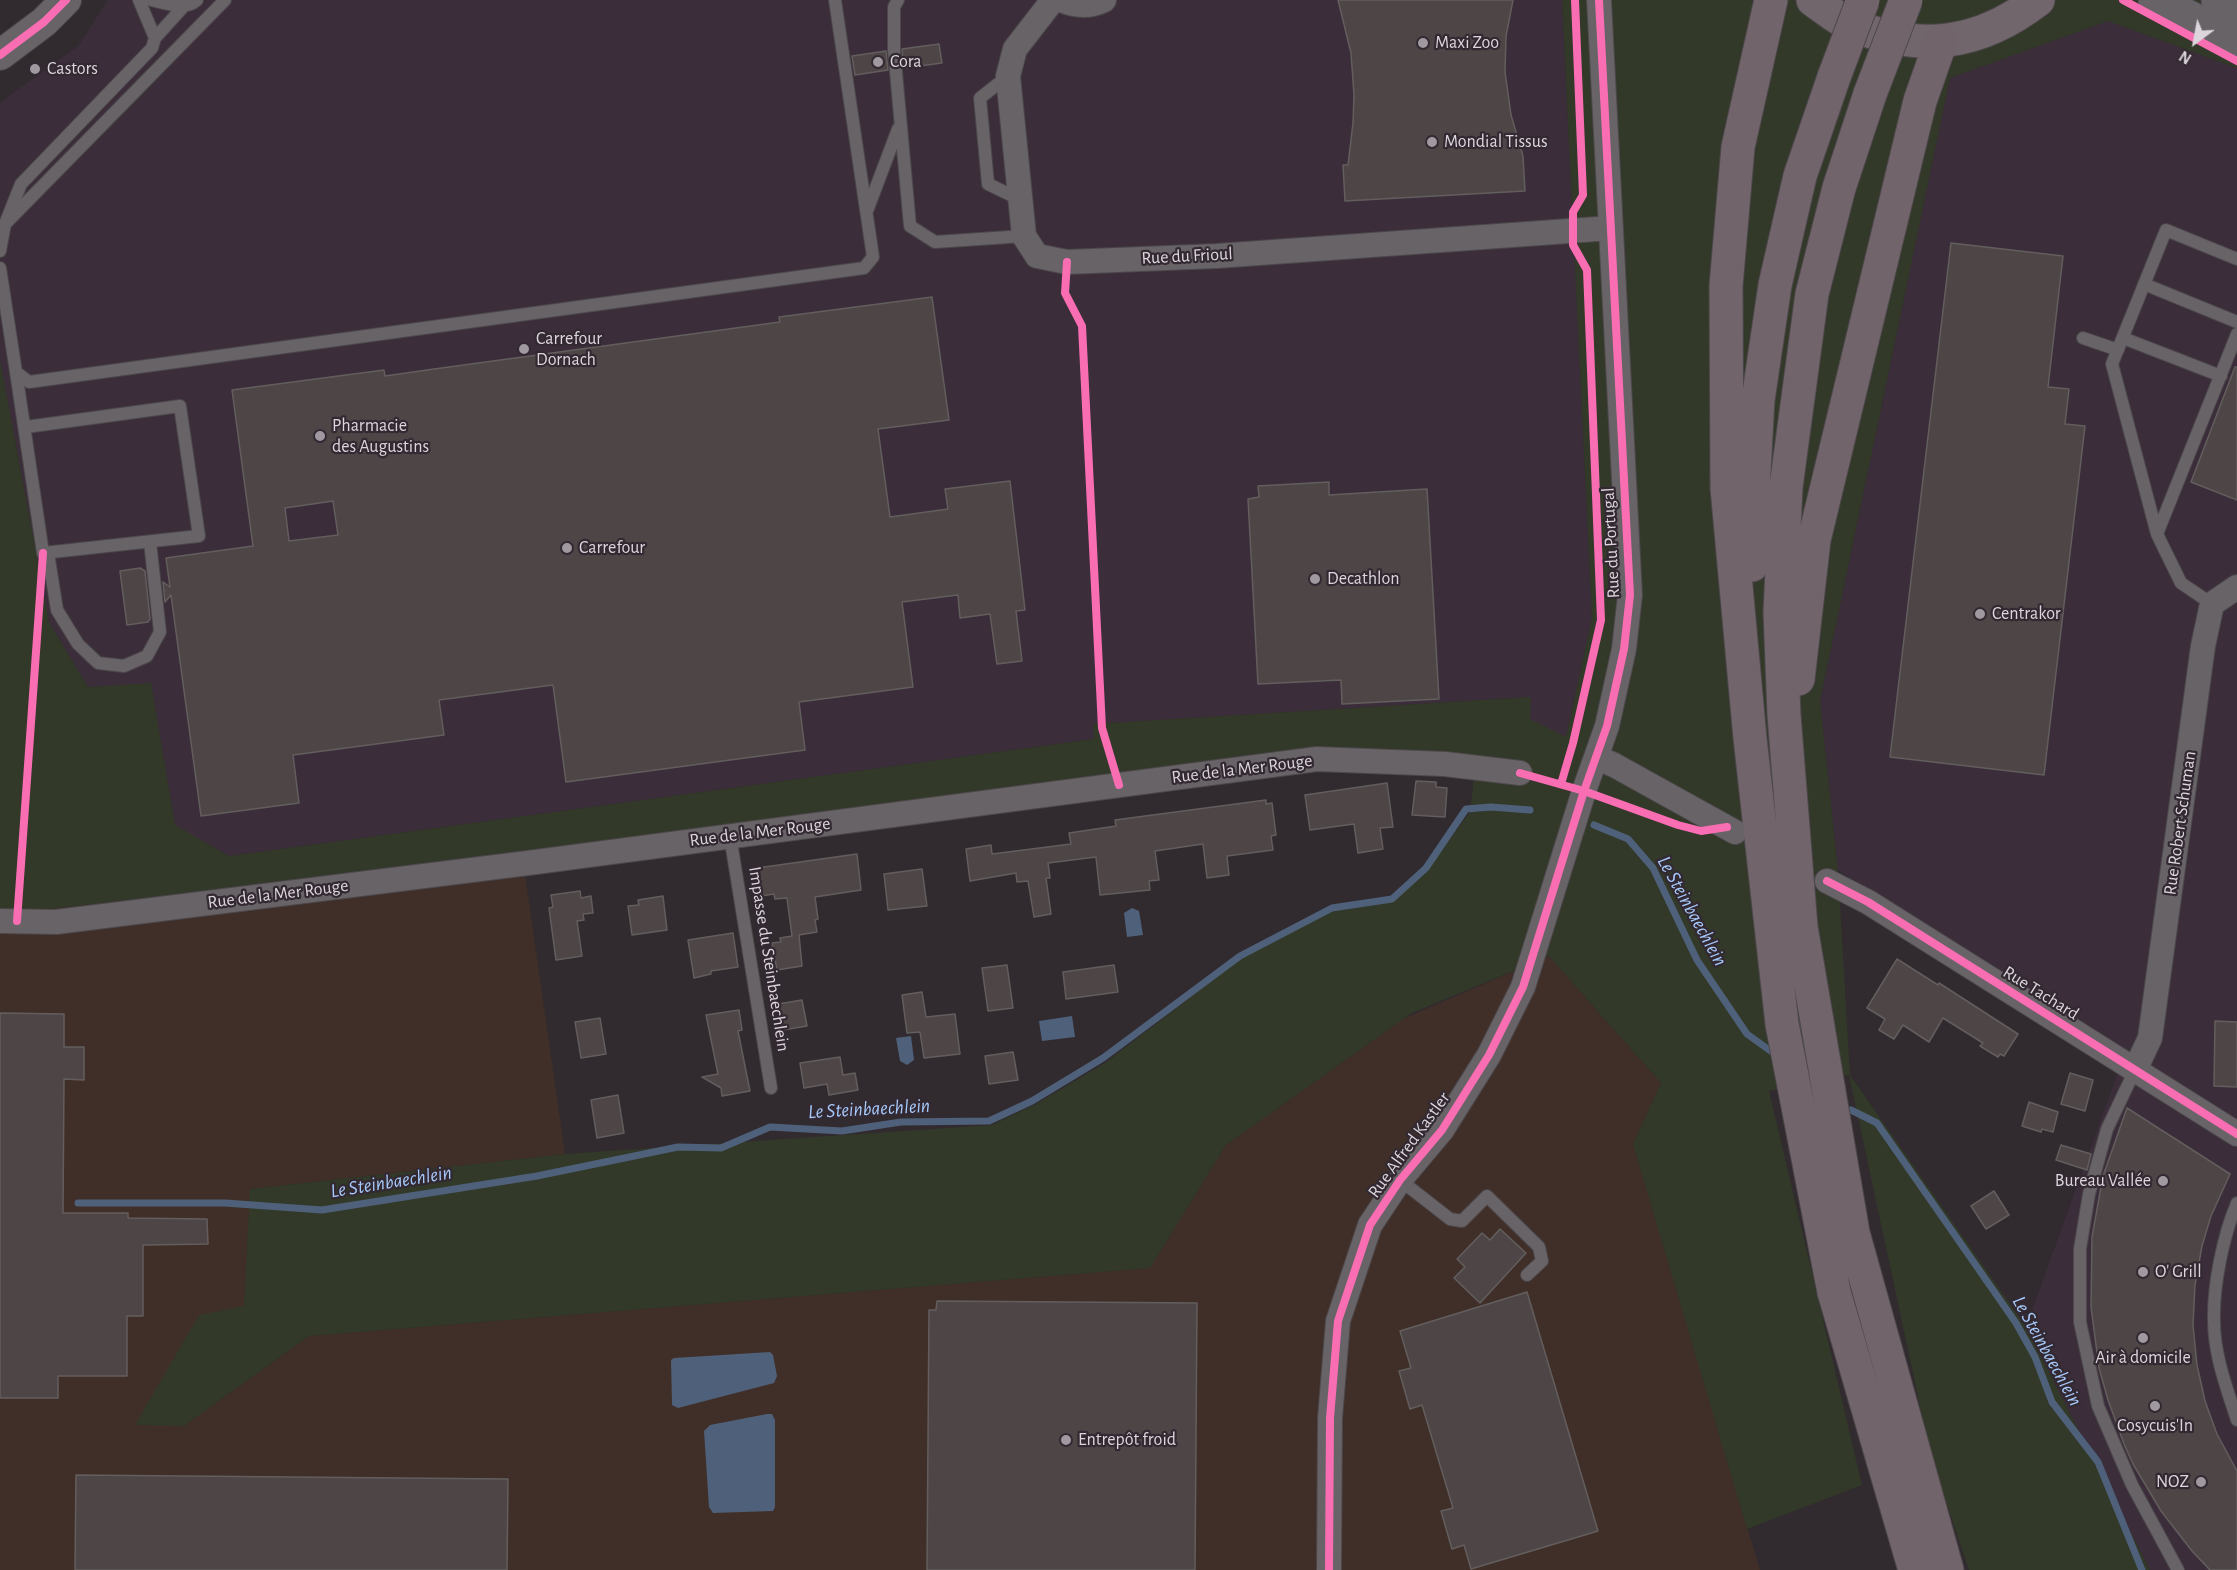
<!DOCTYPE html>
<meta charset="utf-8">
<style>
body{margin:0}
#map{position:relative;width:2237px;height:1570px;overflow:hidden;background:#312b30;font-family:"Alegreya Sans",sans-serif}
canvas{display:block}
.north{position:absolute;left:2165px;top:12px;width:60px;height:60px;-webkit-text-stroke:4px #332932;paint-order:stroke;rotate:212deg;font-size:16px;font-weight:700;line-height:24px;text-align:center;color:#dcd6dc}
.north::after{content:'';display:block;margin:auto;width:21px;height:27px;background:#dcd6dc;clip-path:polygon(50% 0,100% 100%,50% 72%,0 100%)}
</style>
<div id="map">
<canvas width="2237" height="1570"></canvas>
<div class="north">N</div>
</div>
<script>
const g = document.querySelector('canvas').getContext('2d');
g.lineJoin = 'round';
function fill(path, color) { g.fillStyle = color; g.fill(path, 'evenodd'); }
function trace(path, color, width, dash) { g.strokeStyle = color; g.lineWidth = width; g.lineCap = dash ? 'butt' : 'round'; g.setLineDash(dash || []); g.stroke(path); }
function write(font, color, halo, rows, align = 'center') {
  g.font = font + ' "Alegreya Sans",sans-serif'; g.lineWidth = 4.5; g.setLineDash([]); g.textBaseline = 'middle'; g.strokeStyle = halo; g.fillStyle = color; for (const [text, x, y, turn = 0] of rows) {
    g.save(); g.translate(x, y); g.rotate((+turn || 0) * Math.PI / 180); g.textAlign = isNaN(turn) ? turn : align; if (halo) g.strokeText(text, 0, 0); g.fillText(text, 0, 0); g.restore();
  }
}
fill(new Path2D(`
 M108,0H1562L1592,618L1566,737L1530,719V697L1094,724V739L229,856L175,826L151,684L88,687L49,622L0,362V103L78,46Z
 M2108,21L2237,68V1570H2150L2026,1327L2125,1053L1838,870L1820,701L1950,78Z`), '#3b2e3a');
fill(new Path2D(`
 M522,854L565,1154L250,1189L245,1306L184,1426L309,1336L1150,1268L1226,1145L1405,1018L1549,956L1661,1083L1633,1144L1760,1570H0V909H49Z`), '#402f28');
fill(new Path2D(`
 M1562,0H2237V68L2108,21L1950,78L1820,701L1838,870L1850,1075L2026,1327L2150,1570H1969L1931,1457L1849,1075L1769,1091L1862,1485L1747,1529L1633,1144L1661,1083L1549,956L1412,1013L1226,1145L1150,1268L309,1336L184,1426L135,1425L199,1315L244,1306L250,1189L565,1154L992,1125L1036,1104L1105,1063L1242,958L1330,912L1392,902L1427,870L1470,812L1476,759L1314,750L522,854L49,909H0V360L49,622L88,687L151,683L175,825L229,856L1094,739L1093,724L1531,697L1530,719L1566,737L1592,618Z`), '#323928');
fill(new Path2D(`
 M1132,908L1139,911L1143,935L1127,937L1124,913Z
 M1072,1016L1075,1037L1042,1041L1039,1021Z
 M911,1036L914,1060L907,1065L900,1061L896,1038Z
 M770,1352L773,1355L777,1376L774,1383L678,1408L672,1405L671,1360L674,1358Z
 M767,1414H772L775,1420V1507L773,1511L713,1513L709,1507L704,1431L710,1425Z`), '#4f617a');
trace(new Path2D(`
 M1594,825L1628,839L1653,868L1697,960L1747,1034L1772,1052
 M1851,1110L1877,1123L2016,1323L2035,1357L2052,1402L2098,1462L2142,1570
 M78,1203H225L322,1210L537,1176L678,1147L721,1148L770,1127L842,1131L901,1122L989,1121L1032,1101L1103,1058L1240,956L1332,908L1392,899L1426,868L1466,809L1491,807L1530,810`), '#4f617a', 7);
const building = new Path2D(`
 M1338,0H1513L1506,36L1505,72L1511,115L1523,156L1525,191L1345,201L1343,165H1348L1353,123L1354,95L1351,53Z
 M939,44L942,63L904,68L902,49Z
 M886,51L888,70L855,75L852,56Z
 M1951,243L2063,256L2048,387L2069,389L2065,424L2085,426L2044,775L1890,757Z
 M932,297L949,420L878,429L890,517L948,509L945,489L1010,481L1025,610L1016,611L1022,661L997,664L990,614L960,618L958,595L902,602L913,687L799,702L805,750L566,782L553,685L439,700L444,735L293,755L299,803L201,816L171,595L165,602L163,582L170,587L166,558L253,546L232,390L384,370L385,376L427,370L780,322L779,317ZM333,501L338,535L289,541L285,508Z
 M2235,367H2237V500L2191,482Z
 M1329,482V495L1427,489L1439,699L1342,704L1341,680L1258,684L1248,499L1259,497L1258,486Z
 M140,568L145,571L150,619L148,622L127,625L120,571Z
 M1416,781L1436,782V787L1447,788L1445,817L1412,815Z
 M1387,783L1393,827L1380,828L1383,849L1358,853L1354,824L1310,830L1305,795Z
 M1266,800V804L1272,803L1276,835L1271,836L1273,850L1227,856L1229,875L1207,878L1203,844L1155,851L1159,880L1149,881L1150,890L1100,895L1096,857L1048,863L1050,878H1046L1051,914L1034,917L1028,881L1017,882L1016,873L970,881L966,849L991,845L992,854L1071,844L1069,833L1116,826L1115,820Z
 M857,854L861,890L815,897L818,919L815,920L817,932L799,935L802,966L777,970L772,943L781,942L780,938L792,936L787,898L775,899L774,894L754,897L750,869Z
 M922,869L927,906L888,910L884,874Z
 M580,891L581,898L591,896L593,913L583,914L584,920L577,921L582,956L556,960L549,908L553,907L551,895Z
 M663,896L667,930L632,935L628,906L639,905L638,900Z
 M733,933L738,967L711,971V974L694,978L688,940Z
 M1897,959L1938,985L1939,983L2018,1034L2004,1056L2000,1054L1998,1057L1980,1046L1983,1043L1943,1018L1929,1042L1903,1025L1894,1039L1879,1030L1885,1019L1867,1008Z
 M1007,965L1013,1008L988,1011L982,968Z
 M1114,965L1118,992L1066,999L1063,972Z
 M922,992L926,1017L955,1014L960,1054L924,1058L920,1032L907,1033L902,995Z
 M802,1000L807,1026L783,1030L778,1004Z
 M739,1010L742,1030L738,1031L750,1091L722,1096L721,1088L702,1077L718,1074L706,1015Z
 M0,1013L64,1014V1047H84V1080L64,1079L63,1213H128V1218L207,1219L208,1244L143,1245V1316H127V1376H58V1398H0Z
 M600,1018L606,1054L581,1058L575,1022Z
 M2215,1021L2237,1022V1087L2214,1086Z
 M1013,1052L1018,1080L989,1084L985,1056Z
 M840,1057L843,1075L855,1073L858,1090L829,1095L827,1084L804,1088L800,1063Z
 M2070,1073L2093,1080L2085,1111L2061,1104Z
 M618,1095L624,1133L597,1138L591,1100Z
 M2029,1102L2058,1112L2053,1132L2042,1129L2041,1132L2022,1126Z
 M2127,1108L2230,1174L2211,1216L2202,1246L2195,1285L2193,1325L2197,1365L2205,1401L2217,1434L2237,1471V1570H2210L2192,1551L2161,1511L2133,1464L2124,1444L2108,1400L2099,1368L2091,1307L2092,1237L2103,1176Z
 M2061,1145L2091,1154L2087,1170L2056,1160Z
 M1994,1191L2009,1215L1986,1229L1971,1206Z
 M1500,1229L1526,1253L1480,1303L1454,1278L1465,1267L1457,1259L1482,1233L1490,1240Z
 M1527,1292L1598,1531L1471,1569L1464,1545L1452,1549L1441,1511L1453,1508L1422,1405L1410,1409L1399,1371L1411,1368L1400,1331Z
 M937,1301L1197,1303L1195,1570H927L929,1310H936Z
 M76,1475L508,1479L507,1570H75Z`);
fill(building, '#4e4546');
trace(building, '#635e5e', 1.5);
const service = new Path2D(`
 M151,0C165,3 185,11 197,0
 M898,0L894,7V50L910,226L935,242L1024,236
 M155,38L184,6
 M1008,76L980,98L988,184L1019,199
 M867,211L898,129
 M5,224L225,0
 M0,251L5,224L21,184L152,48L155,38L139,0
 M0,268L16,372L29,382L864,268L873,257L835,0
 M2144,284L2237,322
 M2083,338L2118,350
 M2123,338L2221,376
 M16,372L43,553L199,536L180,406L26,427
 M2157,534L2112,364L2166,230L2237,259
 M48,553L57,610L78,644L98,663L124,666L147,656L160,632L150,542
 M2212,604L2181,583L2157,534L2237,334
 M730,836L771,1088
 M2135,1070L2107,1129L2089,1194L2080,1249V1322L2098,1406L2132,1485L2178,1570
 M1400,1180L1450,1219L1462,1221L1487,1196L1539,1247L1542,1261L1527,1275
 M2237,1203C2223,1236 2213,1286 2214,1321C2214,1355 2227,1389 2237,1420`);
const minor = new Path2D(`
 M1053,0L1015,49L1008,76L1024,236L1037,256L1067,262L1217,256L1611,228
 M1061,0C1075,6 1090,7 1104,0
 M1596,757L1614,765L1735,832
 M1827,881L1868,902L2237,1134
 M0,921L56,922L528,863L1317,759L1445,764L1520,773
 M2135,1070L2150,1038L2203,646L2212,604L2237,587
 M1329,1570L1330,1418L1338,1321L1370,1225L1400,1180L1442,1130L1489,1055L1523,987L1584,791L1607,726L1624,649L1630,595L1599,0`);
const tertiary = new Path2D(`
 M0,55L44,22L66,0`);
const secondary = new Path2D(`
 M2155,0L2237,41
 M2218,0L2237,14`);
const primary = new Path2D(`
 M1813,0C1825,8 1838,20 1852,25C1921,53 1980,45 2038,0`);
const trunk = new Path2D(`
 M1771,0L1738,147L1726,286L1727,488L1750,738L1782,1024L1834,1292L1915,1570
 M1870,94L1839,188L1812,294L1786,487L1780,612L1784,715L1801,927L1853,1233L1947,1570
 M1752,565L1753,490L1758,400L1775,285L1800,176L1834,77
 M1798,679L1814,540L1920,101L1941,41`);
trace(service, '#4c474b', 14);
trace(minor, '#4c474b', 26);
trace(tertiary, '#4c474b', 32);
trace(secondary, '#4c474b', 35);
trace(primary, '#4c474b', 35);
trace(trunk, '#4c474b', 35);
trace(service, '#676366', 12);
trace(minor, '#676366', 24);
trace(tertiary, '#676366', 30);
trace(secondary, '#676366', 33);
trace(primary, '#71666b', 33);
trace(trunk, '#71646a', 33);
const trunkBridge = new Path2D(`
 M1834,77L1863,0
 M1870,94L1906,0`);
trace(trunkBridge, '#4c474b', 35, []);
trace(trunkBridge, '#71646a', 33);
trace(new Path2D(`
 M2123,0L2237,61
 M0,55L44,22L66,0
 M1067,262L1065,293L1082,326L1102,728L1119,785
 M1520,773L1584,791L1678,825L1701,831L1727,827
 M1561,784L1573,743L1601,620L1587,270L1573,245V212L1583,195L1575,0
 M1827,881L1868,902L2237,1134
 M17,921L43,553
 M1329,1570L1330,1418L1338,1321L1370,1225L1400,1180L1442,1130L1489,1055L1523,987L1584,791L1607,726L1624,649L1630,595L1599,0`), '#f96db3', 8);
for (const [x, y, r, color] of [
 [1423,43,6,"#a09aa0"],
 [878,62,6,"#a09aa0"],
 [35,69,6,"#a09aa0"],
 [1432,142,6,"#a09aa0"],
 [524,349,6,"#a09aa0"],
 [320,436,6,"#a09aa0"],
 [567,548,6,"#a09aa0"],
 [1315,579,6,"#a09aa0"],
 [1980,614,6,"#a09aa0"],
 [2163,1181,6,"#a09aa0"],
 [2143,1272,6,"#a09aa0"],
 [2143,1338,6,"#a09aa0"],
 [2155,1406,6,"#a09aa0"],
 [1066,1440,6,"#a09aa0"],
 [2201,1482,6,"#a09aa0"]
]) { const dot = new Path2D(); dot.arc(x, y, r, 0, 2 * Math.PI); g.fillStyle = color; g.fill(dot); trace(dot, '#332932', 2); }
write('18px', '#dcd6dc', '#332932', [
 ["Maxi Zoo",1435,43],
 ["Cora",890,62],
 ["Castors",47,69],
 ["Mondial Tissus",1444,142],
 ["Carrefour",536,339],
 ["Dornach",536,360],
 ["Pharmacie",332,426],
 ["des Augustins",332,447],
 ["Carrefour",579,548],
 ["Decathlon",1327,579],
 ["Centrakor",1992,614],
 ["Bureau Vallée",2151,1181,"right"],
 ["O' Grill",2155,1272],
 ["Air à domicile",2143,1358,"center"],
 ["Cosycuis'In",2155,1426,"center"],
 ["Entrepôt froid",1078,1440],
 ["NOZ",2189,1482,"right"]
], 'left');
write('18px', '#dcd6dc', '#332932', [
 ["Rue du Frioul",1187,256,-3],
 ["Rue du Portugal",1611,543,-93],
 ["Rue de la Mer Rouge",1242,769,-7],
 ["Rue Robert Schuman",2180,823,-82],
 ["Rue de la Mer Rouge",760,832,-7],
 ["Rue de la Mer Rouge",278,894,-7],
 ["Impasse du Steinbaechlein",769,959,81],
 ["Rue Tachard",2041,993,32],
 ["Rue Alfred Kastler",1409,1145,-54]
]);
write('italic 20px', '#a6cafb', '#332932', [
 ["Le Steinbaechlein",1692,911,61],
 ["Le Steinbaechlein",869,1109,-3],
 ["Le Steinbaechlein",391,1182,-9],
 ["Le Steinbaechlein",2047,1351,61]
]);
</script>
